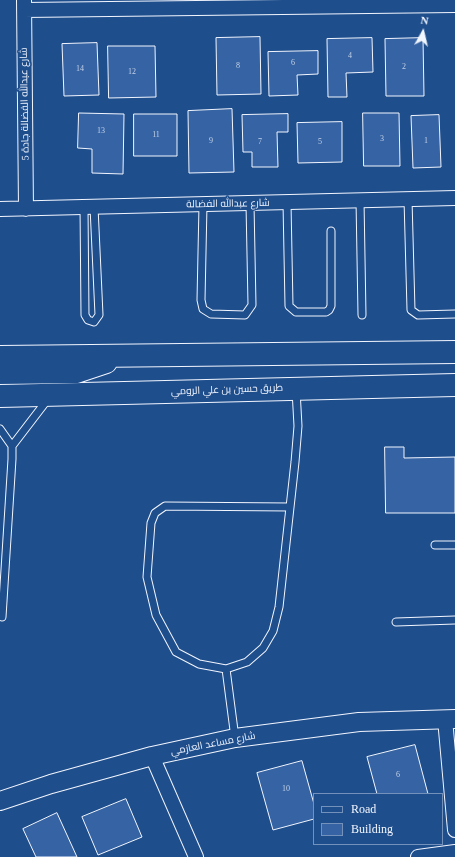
<!DOCTYPE html>
<meta charset="utf-8">
<style>
body{margin:0}
#map{position:relative;width:455px;height:857px;overflow:hidden;background:#1f4e8c;font-family:"Times New Roman",serif}
canvas{display:block}
.legend{position:absolute;left:313px;top:793px;width:130px;height:52px;box-sizing:border-box;background:#1f4e8c;border:1px solid #7391ba;margin:0;padding:5px 7px;list-style:none;font-size:12px;color:#f2f6ff}
.legend li{display:flex;align-items:center;gap:8px;height:20px}
.legend b{width:20px;border:1px solid #7391ba}
.north{position:absolute;left:403px;top:12px;width:40px;height:40px;-webkit-text-stroke:3px #1f4e8c;paint-order:stroke;rotate:8deg;font-size:11px;font-weight:700;line-height:16px;text-align:center;color:#f2f6ff}
.north::after{content:'';display:block;margin:auto;width:14px;height:18px;background:#f2f6ff;clip-path:polygon(50% 0,100% 100%,50% 72%,0 100%)}
</style>
<div id="map">
<canvas width="455" height="857"></canvas>
<ul class="legend">
<li><b style="height:5px;background:#1f4e8c"></b>Road</li>
<li><b style="height:11px;background:#3563a3"></b>Building</li>
</ul>
<div class="north">N</div>
</div>
<script>
const g = document.querySelector('canvas').getContext('2d');
g.lineJoin = 'round';
function fill(path, color) { g.fillStyle = color; g.fill(path, 'evenodd'); }
function trace(path, color, width, dash) { g.strokeStyle = color; g.lineWidth = width; g.lineCap = dash ? 'butt' : 'round'; g.setLineDash(dash || []); g.stroke(path); }
function write(font, color, halo, rows, align = 'center') {
  g.font = font + ' "Times New Roman",Cairo,serif'; g.lineWidth = 3; g.setLineDash([]); g.textBaseline = 'middle'; g.strokeStyle = halo; g.fillStyle = color; for (const [text, x, y, turn = 0] of rows) {
    g.save(); g.translate(x, y); g.rotate((+turn || 0) * Math.PI / 180); g.textAlign = isNaN(turn) ? turn : align; if (halo) g.strokeText(text, 0, 0); g.fillText(text, 0, 0); g.restore();
  }
}
const building = new Path2D(`
 M260,37L261,94L217,95L216,38Z
 M372,38L373,72L346,73L347,97H328L327,39Z
 M423,38L424,96H386L385,39Z
 M97,43L99,95L64,96L62,44Z
 M108,46H155L156,97L109,98Z
 M318,51V74L297,75L298,95L269,96L268,52Z
 M232,109L234,172L189,173L188,111Z
 M79,113L124,114L123,174L92,173V149L78,148Z
 M363,113H399L400,166H364Z
 M134,114H177V156H134Z
 M288,114V132H277L278,167H252V152H243L242,115Z
 M439,115L441,167L413,168L411,116Z
 M342,122V162L298,163L297,123Z
 M385,447H404V458L455,457V513H386Z
 M415,745L428,794H377L367,757Z
 M302,761L314,804V819L273,830L257,773Z
 M126,799L142,837L98,855L82,817Z
 M57,813L77,857H36L23,829Z`);
fill(building, '#3563a3');
trace(building, '#f2f6ff', 1);
const service = new Path2D(`
 M408,199L411,310L418,315L455,314
 M360,200L362,315
 M287,203L289,306L296,312H326L329,310L331,306V231
 M203,205L201,300L203,309L211,314L245,315L252,305L250,204
 M84,207L85,315L88,320L94,322L99,315L94,207
 M0,429L12,446V459L2,617
 M12,446L48,399
 M290,507L165,506L155,513L151,523L147,577L156,615L176,652L199,664L226,669L247,662L263,648L273,631L279,607L295,462L298,426L296,390
 M435,545H455
 M396,622L455,620
 M226,669L235,738`);
const minor = new Path2D(`
 M24,0L26,209
 M24,10L455,5
 M0,209L455,198
 M445,719L455,830
 M152,756L196,857
 M418,857L455,852`);
const tertiary = new Path2D(`
 M0,801L51,784L152,756L235,738L359,722L455,719`);
const trunk = new Path2D(`
 M0,357L455,352
 M0,373L76,372L106,362
 M0,396L455,385`);
trace(service, '#f2f6ff', 9);
trace(minor, '#f2f6ff', 16);
trace(tertiary, '#f2f6ff', 20);
trace(trunk, '#f2f6ff', 24);
trace(service, '#1f4e8c', 7);
trace(minor, '#1f4e8c', 14);
trace(tertiary, '#1f4e8c', 18);
trace(trunk, '#1f4e8c', 22);
write('8px', '#c3d1e8', null, [
 ["4",350,56],
 ["6",293,63],
 ["8",238,66],
 ["2",404,67],
 ["14",80,69],
 ["12",132,72],
 ["13",101,131],
 ["11",156,135],
 ["3",382,139],
 ["9",211,141],
 ["1",426,141],
 ["7",260,142],
 ["5",320,142],
 ["6",398,775],
 ["10",286,789]
]);
write('10px', '#f2f6ff', '#1f4e8c', [
 ["شارع عبدالله الفضالة جادة 5",25,104,-91],
 ["شارع عبدالله الفضالة",228,204,-1],
 ["طريق حسين بن علي الرومي",227,390,-2],
 ["شارع مساعد العازمي",213,744,-11]
]);
</script>
